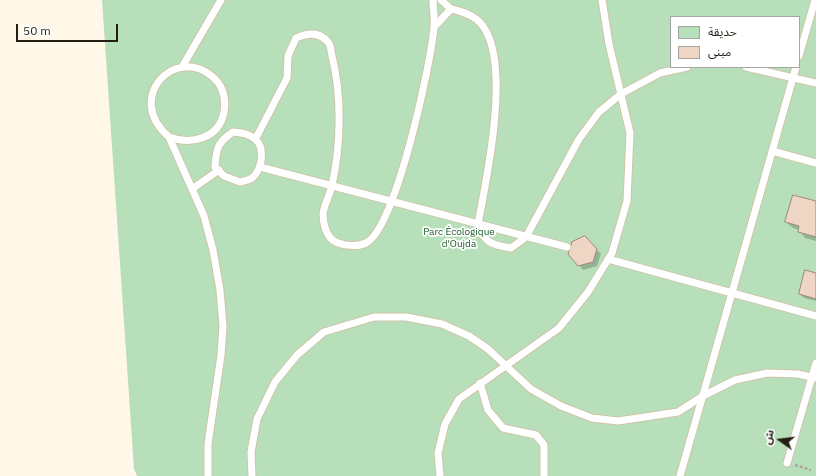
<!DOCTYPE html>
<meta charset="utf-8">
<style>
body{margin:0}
#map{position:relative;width:816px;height:476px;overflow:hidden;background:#fff8e8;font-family:"IBM Plex Sans","Noto Sans Arabic",sans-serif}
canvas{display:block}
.legend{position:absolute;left:670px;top:16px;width:130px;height:52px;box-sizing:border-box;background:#fff;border:1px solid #a7a5a1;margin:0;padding:5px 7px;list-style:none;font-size:12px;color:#231f15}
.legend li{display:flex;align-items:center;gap:8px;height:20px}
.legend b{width:20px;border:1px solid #a7a5a1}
.north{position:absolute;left:760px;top:420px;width:40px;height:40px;-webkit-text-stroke:3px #fff;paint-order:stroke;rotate:284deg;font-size:11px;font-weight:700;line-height:16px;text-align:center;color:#231f15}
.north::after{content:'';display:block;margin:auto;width:14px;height:18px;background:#231f15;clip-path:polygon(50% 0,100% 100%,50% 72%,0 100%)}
.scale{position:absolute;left:16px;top:24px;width:102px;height:18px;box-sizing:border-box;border:2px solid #231f15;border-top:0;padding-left:5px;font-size:12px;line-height:14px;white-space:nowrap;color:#231f15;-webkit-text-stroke:3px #fff;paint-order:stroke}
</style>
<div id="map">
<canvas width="816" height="476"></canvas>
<ul class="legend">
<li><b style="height:11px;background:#b7e0ba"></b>حديقة</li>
<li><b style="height:11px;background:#efd6c4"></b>مبنى</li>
</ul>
<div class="north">ش</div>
<div class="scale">50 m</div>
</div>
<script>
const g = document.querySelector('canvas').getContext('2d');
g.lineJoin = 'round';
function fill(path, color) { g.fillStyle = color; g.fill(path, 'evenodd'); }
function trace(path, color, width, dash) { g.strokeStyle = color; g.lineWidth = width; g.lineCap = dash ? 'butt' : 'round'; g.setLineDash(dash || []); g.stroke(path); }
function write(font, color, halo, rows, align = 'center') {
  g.font = font + ' "IBM Plex Sans",sans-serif'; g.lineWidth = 3.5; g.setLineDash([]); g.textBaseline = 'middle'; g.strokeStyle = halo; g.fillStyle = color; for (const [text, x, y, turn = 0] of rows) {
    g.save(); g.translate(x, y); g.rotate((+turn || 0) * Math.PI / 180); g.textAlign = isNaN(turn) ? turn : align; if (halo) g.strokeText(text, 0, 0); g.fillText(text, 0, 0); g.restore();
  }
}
fill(new Path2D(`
 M102,0H816V476H137L134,469ZM671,17H799V67H671Z`), '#b7e0ba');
fill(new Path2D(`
 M816,202V241L805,238L799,230L793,228L786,222Z
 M585,237L601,254L597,266L583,270L579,265Z
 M816,274V301L804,298L800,294Z`), '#0003');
const building = new Path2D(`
 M793,195L816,201V237L798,232L799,226L785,222Z
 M585,236L597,249L593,262L578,266L568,254L572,242Z
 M805,270L816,273V299L799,294Z`);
fill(building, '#efd6c4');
trace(building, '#a08978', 1);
const lane = new Path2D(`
 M441,0L451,9
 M434,27L451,9C465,12 479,17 486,31C509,73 487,177 478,224C484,243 492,245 511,248L526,237L579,139L599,112L621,94L660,73L687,67
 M799,56L815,0
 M182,67L221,0
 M746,67L816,83
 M233,132C253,133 264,141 261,161C260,166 257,174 252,178C249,180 244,181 240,182L224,176L215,167C216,148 218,142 233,132Z
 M169,137C191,145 219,139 224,112C226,99 223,86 213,77C174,44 124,99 169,137L204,216L213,250L220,290L223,326L221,355L208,444V476
 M256,138L287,78L288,56L296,38C307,33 319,31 328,42C331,45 331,52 332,56C342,96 341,145 332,185C330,195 324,205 323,214C323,223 326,236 334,241C342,246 358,247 366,243C396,228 431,63 434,27C435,18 433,9 433,0
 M772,151L816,163
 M260,167L567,247
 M192,189L219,170
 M608,259L816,316
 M480,383L488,410L503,428L536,435L544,445V476
 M787,463L816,363
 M252,476L251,452L257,419L275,382L297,355L324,332L374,317H406L442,324L469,336L488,349L531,389L561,406L592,418L618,421L678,412L703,396L735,380L767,373L798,374L816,378
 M440,476L438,453L445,424L459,399L559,328L588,292L612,253L627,201L630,133L609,44L602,0
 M680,476L796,67`);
trace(lane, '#cfc4aa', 9);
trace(new Path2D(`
 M795,465L811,470`), '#ada79a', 2.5, [3, 2]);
trace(lane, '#fff', 7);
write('10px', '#185725', '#fff', [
 ["Parc Écologique",459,232],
 ["d'Oujda",459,244]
]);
</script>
